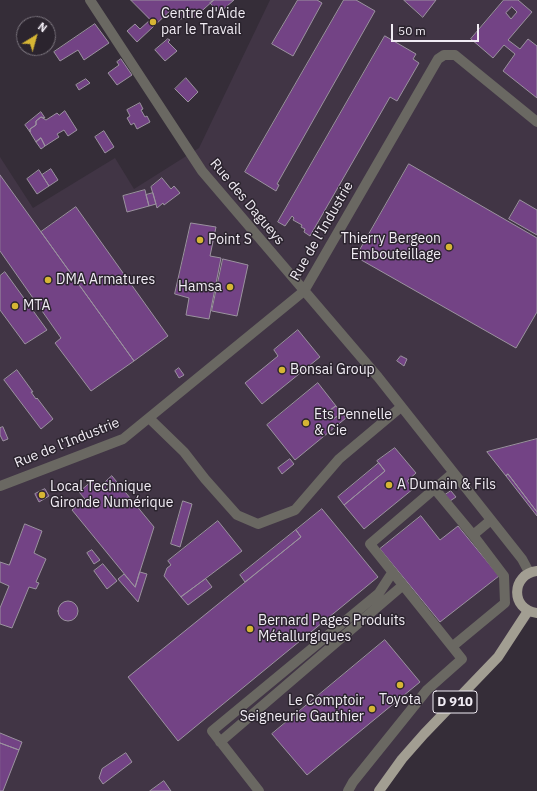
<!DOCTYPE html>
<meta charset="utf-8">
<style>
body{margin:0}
#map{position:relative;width:537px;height:791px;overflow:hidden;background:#352d38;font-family:"IBM Plex Sans",sans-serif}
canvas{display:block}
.north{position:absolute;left:16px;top:16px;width:40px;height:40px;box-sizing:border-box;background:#2b242e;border:1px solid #7a747d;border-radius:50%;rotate:37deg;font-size:11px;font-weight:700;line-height:16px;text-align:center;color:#f1ecf4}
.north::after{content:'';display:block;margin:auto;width:14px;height:18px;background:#d6b534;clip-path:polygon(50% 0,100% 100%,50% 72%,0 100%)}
.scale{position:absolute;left:391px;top:24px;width:88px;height:18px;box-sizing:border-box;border:2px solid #f1ecf4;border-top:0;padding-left:5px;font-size:12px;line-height:14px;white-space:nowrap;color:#f1ecf4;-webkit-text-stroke:3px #2b242e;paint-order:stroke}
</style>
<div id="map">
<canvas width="537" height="791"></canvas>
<div class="north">N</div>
<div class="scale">50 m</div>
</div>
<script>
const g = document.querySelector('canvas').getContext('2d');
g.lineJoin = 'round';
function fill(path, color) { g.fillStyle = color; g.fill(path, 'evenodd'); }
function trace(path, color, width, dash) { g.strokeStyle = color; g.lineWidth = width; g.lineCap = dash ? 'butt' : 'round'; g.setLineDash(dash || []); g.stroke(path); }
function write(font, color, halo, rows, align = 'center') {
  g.font = font + ' "IBM Plex Sans",sans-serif'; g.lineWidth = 3; g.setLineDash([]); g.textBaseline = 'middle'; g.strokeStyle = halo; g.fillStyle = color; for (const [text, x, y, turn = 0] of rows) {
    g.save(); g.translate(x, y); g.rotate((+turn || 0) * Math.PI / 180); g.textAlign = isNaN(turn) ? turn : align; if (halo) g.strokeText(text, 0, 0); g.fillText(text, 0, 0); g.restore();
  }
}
fill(new Path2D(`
 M270,0H537V611L475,684L378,791H0V157L33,208L115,158L134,189L199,148Z`), '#413545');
const building = new Path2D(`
 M131,0H214L195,17L180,19L171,10L137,42L127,31L135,24L140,29L150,20Z
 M214,0H234L219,13L210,3Z
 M298,0H317L322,3L293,56L272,44Z
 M344,0H356L375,11L277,184L279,185L276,191L245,172Z
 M404,0H436L423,17Z
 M504,0H518L532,12L508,40L520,49L528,39L537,46V98L503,71L515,54L504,45L493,58L471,39ZM512,7L517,12L511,19L506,13Z
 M95,24L109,43L84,60L78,50L60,61L54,52Z
 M385,36L416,54L413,59L419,63L397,101L390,97L310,236L304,232L305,229L301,227L302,225L293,220L294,218L292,216L285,226L278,222Z
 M168,39L170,40L168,42L177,51L165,61L155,50Z
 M121,59L132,75L117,85L108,73L119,65L117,62Z
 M186,78L198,92L188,102L175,89Z
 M86,79L90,83L79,90L76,85Z
 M140,103L143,109L141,110L145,117L147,116L150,122L137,129L134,123L131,125L127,118L130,116L127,110Z
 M65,111L77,130L68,136L64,130L57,134L59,137L45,146L41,138L36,142L30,132V129L36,125V121L41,117L46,120L57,113L59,115Z
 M41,112L45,118L41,117L36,121V125L30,129V132L25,125Z
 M104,131L114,147L105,153L95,137Z
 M41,138L45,146L41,149L36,142Z
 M409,164L537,238V312L516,348L356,257Z
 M51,169L58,180L49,186L42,175Z
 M39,170L49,186L37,194L27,179Z
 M0,175L134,361L91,391L55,343L61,338L0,251Z
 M162,178L171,189L174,186L180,193L164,205L163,203L157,208L151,187Z
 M145,190L149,206L127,212L123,196Z
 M153,193L156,204L149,206L146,195Z
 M520,200L537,210V235L509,219Z
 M76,207L168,336L134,361L41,232Z
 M191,223L216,227L210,256L221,258L209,319L186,315L189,298L175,294Z
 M223,259L248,265L237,316L212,311Z
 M5,272L47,330L25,344L0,310V276Z
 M298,330L320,357L262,404L245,383L278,356L274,350Z
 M401,356L407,359L404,366L397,361Z
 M179,368L184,375L179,378L175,371Z
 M17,370L33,392H31L36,399L37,398L53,419L41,429L4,380Z
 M318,383L336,406L328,412L333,419L342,413L346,418L295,460L267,425Z
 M336,406L342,413L333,419L328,412Z
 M3,427L8,439L3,441L0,435V428Z
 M537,439V512L508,474L506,476L487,452Z
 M395,448L416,473L407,481L413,489L364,529L344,505L385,471L377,461Z
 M290,459L294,464L282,474L278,468Z
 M379,463L385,471L344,505L338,497Z
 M508,474L537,512V516L506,476Z
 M112,476L154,527L135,587L72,510L85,499L79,492L93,480L99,487Z
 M45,489L49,496L39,502L35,494Z
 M451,491L456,497L450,501L445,495Z
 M183,501L192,504L180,547L171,544Z
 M322,509L378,577L178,741L128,677L301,537L296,530Z
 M421,516L440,540L458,526L499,576L440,622L380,549Z
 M218,521L242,551L181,597L164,576L167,568L171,565L168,561Z
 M25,524L42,531L34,553L46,559L36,582L39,583L36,589L29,587L12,628L0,624V608L9,586L0,582V562L9,565Z
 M296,530L301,537L245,582L240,575Z
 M92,550L100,560L94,564L87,553Z
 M103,564L117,581L107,589L94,571Z
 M140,572L147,574L138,602L118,579L124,574L135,587Z
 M206,579L212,587L188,605L181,597Z
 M58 611a10 10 0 1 1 20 0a10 10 0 1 1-20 0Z
 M385,640L420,682L307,775L272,734Z
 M0,733L22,742L19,750L0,743Z
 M0,743L19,750L3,791H0Z
 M126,753L132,762L103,784L99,778L102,769Z
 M164,781L171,791H150Z`);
fill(building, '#734385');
trace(building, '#9b929f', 1);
trace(new Path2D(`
 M90,0L202,171L378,377L522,559L529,572
 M149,418L184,452L205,479L237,515L258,524L295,510L339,459L401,407
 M0,486L123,439L304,291L438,59L444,55H455L537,122
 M434,488L473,535
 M453,646L505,603L504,576L473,535L491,520
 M220,742L402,586
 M259,791L212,731L379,593L392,573
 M348,791L353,782L427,690L462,659L370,544L453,473`), '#6a6862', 10);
trace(new Path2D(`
 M537,571C511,574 510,610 537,613
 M379,791L402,759L424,734L498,657L528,611`), '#a29e92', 10);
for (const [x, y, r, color] of [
 [153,22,4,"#d6b534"],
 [200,240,4,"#d6b534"],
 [449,247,4,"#d6b534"],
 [48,280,4,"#d6b534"],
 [230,287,4,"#d6b534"],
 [15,306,4,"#d6b534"],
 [282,370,4,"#d6b534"],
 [306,423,4,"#d6b534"],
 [389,485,4,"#d6b534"],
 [42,495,4,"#d6b534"],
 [250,629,4,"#d6b534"],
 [400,685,4,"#d6b534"],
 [372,709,4,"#d6b534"]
]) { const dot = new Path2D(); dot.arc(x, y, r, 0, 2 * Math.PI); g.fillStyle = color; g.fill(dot); trace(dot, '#2b242e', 1.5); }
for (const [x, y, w] of [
 [455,702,44]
]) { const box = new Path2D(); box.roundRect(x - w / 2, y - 11, w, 22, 3); g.fillStyle = '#2b242e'; g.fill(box); trace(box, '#f1ecf4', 1); }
write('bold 13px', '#f1ecf4', null, [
 ["D 910",455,702]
]);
write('14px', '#f1ecf4', '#2b242e', [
 ["Centre d'Aide",161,14],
 ["par le Travail",161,30],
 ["Thierry Bergeon",441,239,"right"],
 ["Embouteillage",441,255,"right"],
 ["Point S",208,240],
 ["DMA Armatures",56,280],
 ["Hamsa",222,287,"right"],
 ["MTA",23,306],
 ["Bonsai Group",290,370],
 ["Ets Pennelle",314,415],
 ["& Cie",314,431],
 ["A Dumain & Fils",397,485],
 ["Local Technique",50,487],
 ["Gironde Numérique",50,503],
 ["Bernard Pages Produits",258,621],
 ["Métallurgiques",258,637],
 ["Toyota",400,700,"center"],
 ["Le Comptoir",364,701,"right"],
 ["Seigneurie Gauthier",364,717,"right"]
], 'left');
write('14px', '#f1ecf4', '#2b242e', [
 ["Rue des Dagueys",247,202,50],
 ["Rue de l'Industrie",322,231,-60],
 ["Rue de l'Industrie",67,443,-22]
]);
</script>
